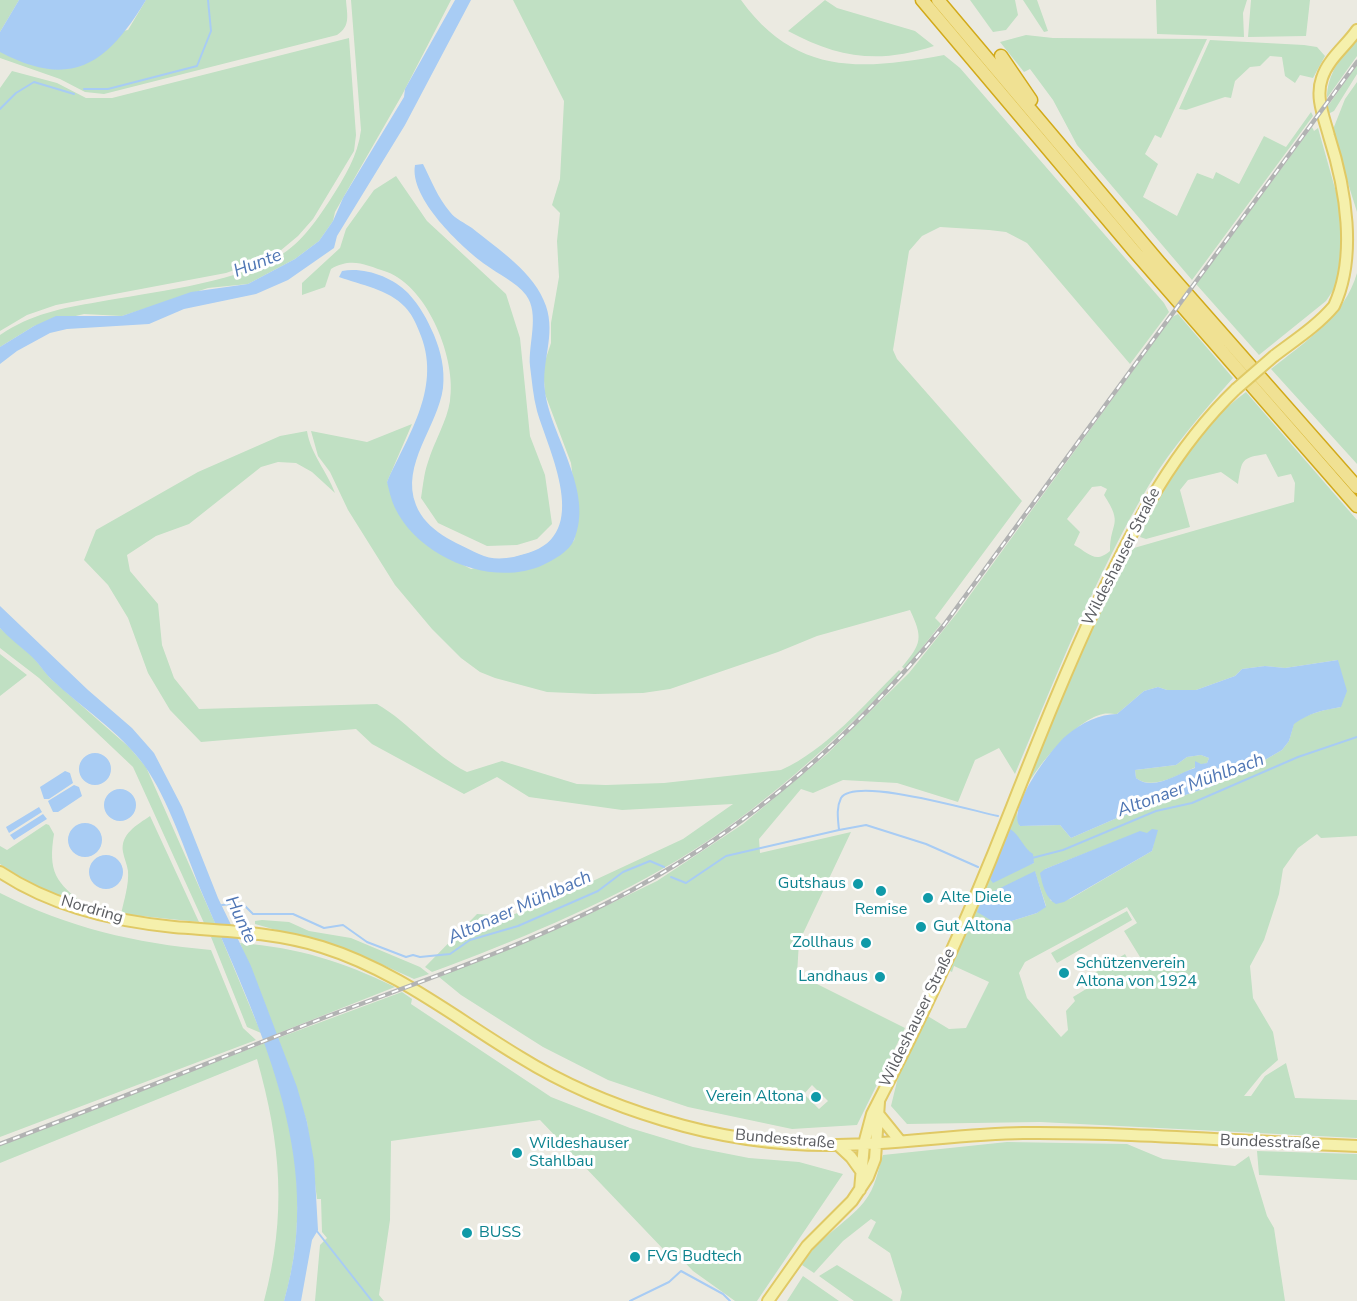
<!DOCTYPE html>
<meta charset="utf-8">
<style>
body{margin:0}
canvas{display:block;background:#ebeae1}
</style>
<canvas width="1357" height="1301"></canvas>
<script>
const g = document.querySelector('canvas').getContext('2d');
g.lineJoin = 'round';
function fill(path, color) { g.fillStyle = color; g.fill(path, 'evenodd'); }
function trace(path, color, width, dash) { g.strokeStyle = color; g.lineWidth = width; g.lineCap = dash ? 'butt' : 'round'; g.setLineDash(dash || []); g.stroke(path); }
function write(font, color, halo, rows, align = 'center') {
  g.font = font + ' "Nunito Sans",sans-serif'; g.lineWidth = 6; g.setLineDash([]); g.textBaseline = 'middle'; g.strokeStyle = halo; g.fillStyle = color; for (const [text, x, y, turn = 0] of rows) {
    g.save(); g.translate(x, y); g.rotate((+turn || 0) * Math.PI / 180); g.textAlign = isNaN(turn) ? turn : align; if (halo) g.strokeText(text, 0, 0); g.fillText(text, 0, 0); g.restore();
  }
}
fill(new Path2D(`
 M0,0H19L0,32Z
 M146,0H346C347,15 351,26 337,35L104,94L85,92L60,79L0,58V52L128,30Z
 M351,0H451L402,95L335,212L333,221L319,241L295,259L248,284L208,288L122,316L84,314L34,326L0,347V335C31,314 62,308 98,302C148,293 231,283 274,259C299,246 315,223 330,200C344,178 358,156 361,130Z
 M513,0H741C796,76 862,70 944,55L960,68L1164,303L1169,312L1130,364L1027,243L1006,232L989,230L940,227L922,236L909,251L893,350L897,359L1022,501L935,618L941,624L905,669L902,667C922,643 923,638 910,610L817,636L778,652L670,689L643,693L594,694L547,692L495,678L480,672L461,658L432,629L395,585L348,510L330,472L318,456L311,431L367,442L412,424L387,482L414,534L434,550L471,569L574,541L578,520L571,463L545,394L543,367L551,343V323L559,277L557,241L560,213L552,205L560,179L564,101Z
 M825,0L837,8L915,31L934,46C879,64 838,58 788,31Z
 M970,0H1015L1018,15L1006,30L993,32Z
 M1023,0H1037L1048,31L1044,32Z
 M1156,0H1247L1243,13L1244,37L1157,34Z
 M1251,0H1310L1306,36L1248,37Z
 M1026,35L1053,38L1207,39L1161,138L1155,135L1145,154L1158,164L1143,197L1177,216L1197,173L1213,179L1216,172L1239,184L1264,136L1286,147L1311,112L1313,116L1192,280L1077,145L1053,100L1030,69L1024,72L1000,42Z
 M1357,37V56L1327,98C1327,74 1342,55 1357,37Z
 M349,38L356,135L354,151L313,219L298,236L274,256L226,273L56,305L27,315L0,331V88L12,71L57,83L86,98H112Z
 M1210,40L1304,45L1317,47L1325,56L1313,78L1300,75L1295,83L1285,76L1282,57L1270,56L1260,66L1250,67L1235,81L1231,98L1225,97L1186,110L1179,109Z
 M1357,65V74L1334,111L1328,114L1325,110Z
 M1357,82V212L1332,132L1345,99Z
 M1312,127L1314,131L1318,128L1345,224L1338,283L1326,301L1259,355L1196,284Z
 M396,176L427,221L506,294L520,338L530,436L545,475L552,524L537,539L517,545L487,546L438,523L421,498C423,486 424,473 428,462C434,442 447,421 450,401C457,360 428,287 387,272C365,265 352,257 331,269L325,287L302,295V283L340,248L346,229L374,190Z
 M1357,273V464L1271,369C1305,342 1345,316 1357,273Z
 M1178,314L1233,378C1203,412 1173,446 1149,485C1095,576 1056,677 1015,774L999,748L975,760L958,802L897,783L843,780L813,793L801,789L759,839L760,853L851,832L799,942L797,974L905,1028L857,1125L792,1129L688,1107L608,1080L543,1047L461,995L439,977L579,919L657,881L743,824L827,754L909,673L957,613L1172,317ZM1101,486L1107,489L1104,495C1124,526 1110,521 1110,551C1095,564 1089,553 1074,545L1080,532L1067,519L1092,487ZM812,1085L828,1101L819,1109L804,1094Z
 M1246,392L1357,520V836L1321,838L1317,834L1298,848L1283,869L1279,894L1264,940L1250,966L1253,998L1273,1032L1278,1060L1262,1074L1244,1096H1251L1265,1076L1286,1063L1295,1098L1357,1100V1138L1040,1122L907,1124L891,1106L899,1073L926,1015L949,1029L966,1028L989,982L954,966L952,972L946,969L1046,732L1127,550L1294,502L1295,483L1291,474L1278,477L1266,454C1241,458 1242,459 1238,484L1221,472L1188,480L1180,490L1190,527L1146,539L1140,537C1163,482 1197,428 1246,392ZM1338,660L1341,707C1323,710 1309,713 1294,723L1289,741L1282,750L1244,772L1230,776L1215,785L1117,818L1071,838L1060,825L1020,826C1019,822 1016,816 1017,812C1020,782 1073,720 1103,714C1107,713 1113,714 1117,714L1144,691L1158,687L1167,690H1196L1235,676L1242,669L1265,666L1285,668ZM1010,830L1029,852L1034,863L990,879ZM1147,833L1154,842L1152,851L1070,899L1051,901L1041,877L1045,869L1109,844ZM1035,872L1046,906L1037,913L999,925L984,897ZM1127,907L1137,923L1124,931L1140,957L1130,963L1125,954L1088,977L1092,985L1124,966L1073,997L1075,1001L1066,1011L1068,1030L1061,1037L1027,998L1019,973L1025,962Z
 M307,431C311,455 327,471 335,493L312,472L296,463L278,462L261,467L189,524L156,536L127,555L130,571L158,604L162,645L174,678L199,709L377,704C410,723 433,755 467,772L502,761L577,784L606,785L664,783L781,770C826,750 864,705 899,670L902,673C833,743 761,810 676,861C598,907 516,941 432,972L425,967L477,914L510,916L582,886L683,839L733,804L622,810L529,797L497,777L464,794L372,744L356,729L201,742L170,710L148,673L128,618L108,585L84,560L96,530L198,472L280,436Z
 M0,628L33,657L50,678L129,747L146,767L215,923H204L133,767L39,678L0,648Z
 M0,654L27,675L0,696Z
 M1201,755L1209,758L1207,763C1187,768 1156,793 1136,778L1135,770L1176,765L1187,757Z
 M150,816L199,922L121,914C124,900 129,885 128,871C127,864 124,858 123,852C120,834 137,825 150,816Z
 M46,824L49,825L54,834C48,871 55,883 86,905L37,888L0,864V846L7,850Z
 M0,893C69,928 134,943 211,950L243,1028L256,1040L0,1137Z
 M1127,911L1132,920L1057,963L1051,953Z
 M262,920L289,922L309,931L351,938L420,967L429,974L414,979L354,952L255,924V921Z
 M211,937H221L261,1033L247,1027Z
 M240,943C300,948 341,961 395,987L276,1034Z
 M402,992L412,999L411,1004L551,1097L630,1128L693,1147L749,1158L799,1162L843,1174L757,1301H735L693,1271L671,1248L665,1251L540,1120L391,1141L390,1220L379,1295L384,1301H315L320,1245L327,1238L322,1232L321,1199H317L307,1122L278,1038Z
 M265,1043C297,1123 309,1218 284,1301H264C287,1214 281,1145 257,1059L0,1163V1145Z
 M1007,1142L1127,1144L1163,1159L1235,1166L1249,1156L1267,1216L1274,1228L1285,1301H900L902,1292L890,1253L868,1238L876,1222L871,1219L843,1241L814,1273L802,1265C817,1238 845,1225 864,1202C876,1187 877,1172 883,1155Z
 M1257,1151L1357,1154V1180L1259,1175Z
 M837,1265L893,1300L892,1301H854L819,1276Z
 M803,1276L839,1301H787Z`), '#c0e0c3');
fill(new Path2D(`
 M19,0H146C107,64 72,90 0,52V32Z
 M455,0H471L405,125L337,236L334,248L288,280L256,294L184,309L149,324L67,329L50,333L17,351L0,364V347L34,326L56,316H122L191,292L248,284L295,259L319,241L333,221L343,198L404,97L405,89Z
 M423,164C431,180 438,198 450,212C455,219 465,223 472,228C498,249 535,273 546,306C556,336 541,361 545,391C550,435 595,491 574,540C569,552 553,560 543,565C493,588 419,558 395,508C391,500 389,490 387,482C409,433 443,386 419,331C416,323 411,313 405,307C388,289 361,285 339,277L342,271C365,267 392,277 408,293C420,306 427,319 434,335C441,352 445,369 443,388C438,426 400,465 416,505C426,531 456,543 479,554C495,562 512,558 528,553C592,534 549,452 537,411C533,396 532,381 530,366C528,344 540,314 526,295C516,282 498,274 486,265C461,247 409,198 415,165Z
 M0,606L88,690L132,728L154,753L182,807L218,898L251,966L297,1087L307,1122L314,1161L318,1230L312,1240L301,1301H284C327,1157 257,1022 202,893C186,854 168,798 144,765C119,731 82,708 51,679C44,672 38,662 30,655C20,646 9,638 0,628Z
 M1338,660L1347,691L1341,707C1323,710 1309,713 1294,724L1289,741L1282,750L1244,772L1230,776L1215,785L1117,818L1071,838L1060,825L1020,826C1006,809 1052,747 1067,735C1081,723 1100,714 1117,714L1144,691L1158,687L1167,690H1196L1235,676L1242,669L1265,666L1285,668ZM1201,755L1209,758L1207,763L1201,764L1195,761V768C1177,773 1154,792 1136,778L1135,770L1176,765L1187,757Z
 M79 769a16 16 0 1 1 32 0a16 16 0 1 1-32 0Z
 M65,771L70,773L73,783L49,799H44L40,787Z
 M74,785L79,787L82,796L58,812H53L48,801Z
 M104 805a16 16 0 1 1 32 0a16 16 0 1 1-32 0Z
 M39,807L42,812L9,833L6,827Z
 M43,814L47,819L14,840L10,835Z
 M68 840a17 17 0 1 1 34 0a17 17 0 1 1-34 0Z
 M1010,829C1021,836 1023,848 1033,854L1034,863L993,883L990,879L992,872Z
 M1152,829L1158,830L1152,851L1064,902L1056,904C1046,899 1042,884 1040,873L1045,869L1140,831L1147,833Z
 M89 872a17 17 0 1 1 34 0a17 17 0 1 1-34 0Z
 M1035,871L1046,907L1037,913L999,925L977,912L984,896Z`), '#a8ccf4');
trace(new Path2D(`
 M84,89H108L197,66L211,31L208,0
 M0,109L16,93L34,82L74,94
 M839,830L866,825L926,844L978,867
 M1032,858L1063,850L1156,811L1192,803L1298,757L1357,737
 M671,877L686,883L726,856L839,830C838,819 836,808 841,798C855,776 973,811 998,816
 M222,905L242,903L253,914H293L324,928L343,925L367,942L406,957L413,955L420,957L450,954L470,940L518,926L598,891L623,872L650,861L664,867
 M316,1230L372,1301
 M630,1301L669,1282L681,1271L723,1294L730,1301`), '#a8ccf4', 2);
const major = new Path2D(`
 M1274,356C1295,340 1317,326 1334,306C1357,257 1346,189 1329,136C1324,117 1315,97 1322,78C1328,59 1346,46 1357,30
 M0,872C51,906 113,921 174,927C224,931 274,932 322,947C396,970 455,1018 520,1057C565,1085 613,1105 663,1120C719,1137 780,1146 838,1145C900,1144 961,1134 1023,1133C1134,1132 1246,1142 1357,1146
 M879,1115L900,1141
 M838,1145L851,1157L861,1171
 M860,1190L864,1144L872,1114C915,1031 956,945 991,859C1026,772 1059,685 1099,600C1136,522 1173,450 1236,389
 M768,1301L807,1246L852,1201L868,1177L875,1159L879,1102`);
const highway = new Path2D(`
 M922,0L1134,251L1357,506
 M938,0L1159,262L1357,487
 M1001,56L1031,100`);
trace(major, '#e0c965', 14);
trace(highway, '#d2aa1a', 15);
trace(major, '#f5f0ac', 10);
trace(highway, '#f0e193', 12);
const rail = new Path2D(`
 M0,1144C108,1103 215,1060 323,1018C427,979 534,943 632,890C754,824 857,732 944,625L1357,62`);
trace(rail, '#b2b3b3', 4.5);
trace(rail, '#fff', 2, [7]);
const majorBridge = new Path2D(`
 M1236,389L1274,356`);
trace(majorBridge, '#e0c965', 14, []);
trace(majorBridge, '#f5f0ac', 10);
for (const [x, y, r, color] of [
 [858,884,6,"#0f9aa8"],
 [881,891,6,"#0f9aa8"],
 [928,898,6,"#0f9aa8"],
 [921,927,6,"#0f9aa8"],
 [866,943,6,"#0f9aa8"],
 [1064,973,6,"#0f9aa8"],
 [880,977,6,"#0f9aa8"],
 [816,1097,6,"#0f9aa8"],
 [517,1153,6,"#0f9aa8"],
 [467,1233,6,"#0f9aa8"],
 [635,1257,6,"#0f9aa8"]
]) { const dot = new Path2D(); dot.arc(x, y, r, 0, 2 * Math.PI); g.fillStyle = color; g.fill(dot); trace(dot, '#fff', 2); }
write('16px', '#5a5c60', '#fff', [
 ["Wildeshauser Straße",1122,557,-63],
 ["Nordring",92,910,16],
 ["Wildeshauser Straße",918,1018,-64],
 ["Bundesstraße",785,1140,5],
 ["Bundesstraße",1270,1143,2]
]);
write('16px', '#0d838f', '#fff', [
 ["Gutshaus",846,884,"right"],
 ["Alte Diele",940,898],
 ["Remise",881,910,"center"],
 ["Gut Altona",933,927],
 ["Zollhaus",854,943,"right"],
 ["Schützenverein",1076,964],
 ["Altona von 1924",1076,982],
 ["Landhaus",868,977,"right"],
 ["Verein Altona",804,1097,"right"],
 ["Wildeshauser",529,1144],
 ["Stahlbau",529,1162],
 ["BUSS",479,1233],
 ["FVG Budtech",647,1257]
], 'left');
write('italic 18px', '#4f76b4', '#fff', [
 ["Hunte",258,264,-21],
 ["Altonaer Mühlbach",1191,786,-20],
 ["Altonaer Mühlbach",520,908,-24],
 ["Hunte",240,920,65]
]);
</script>
